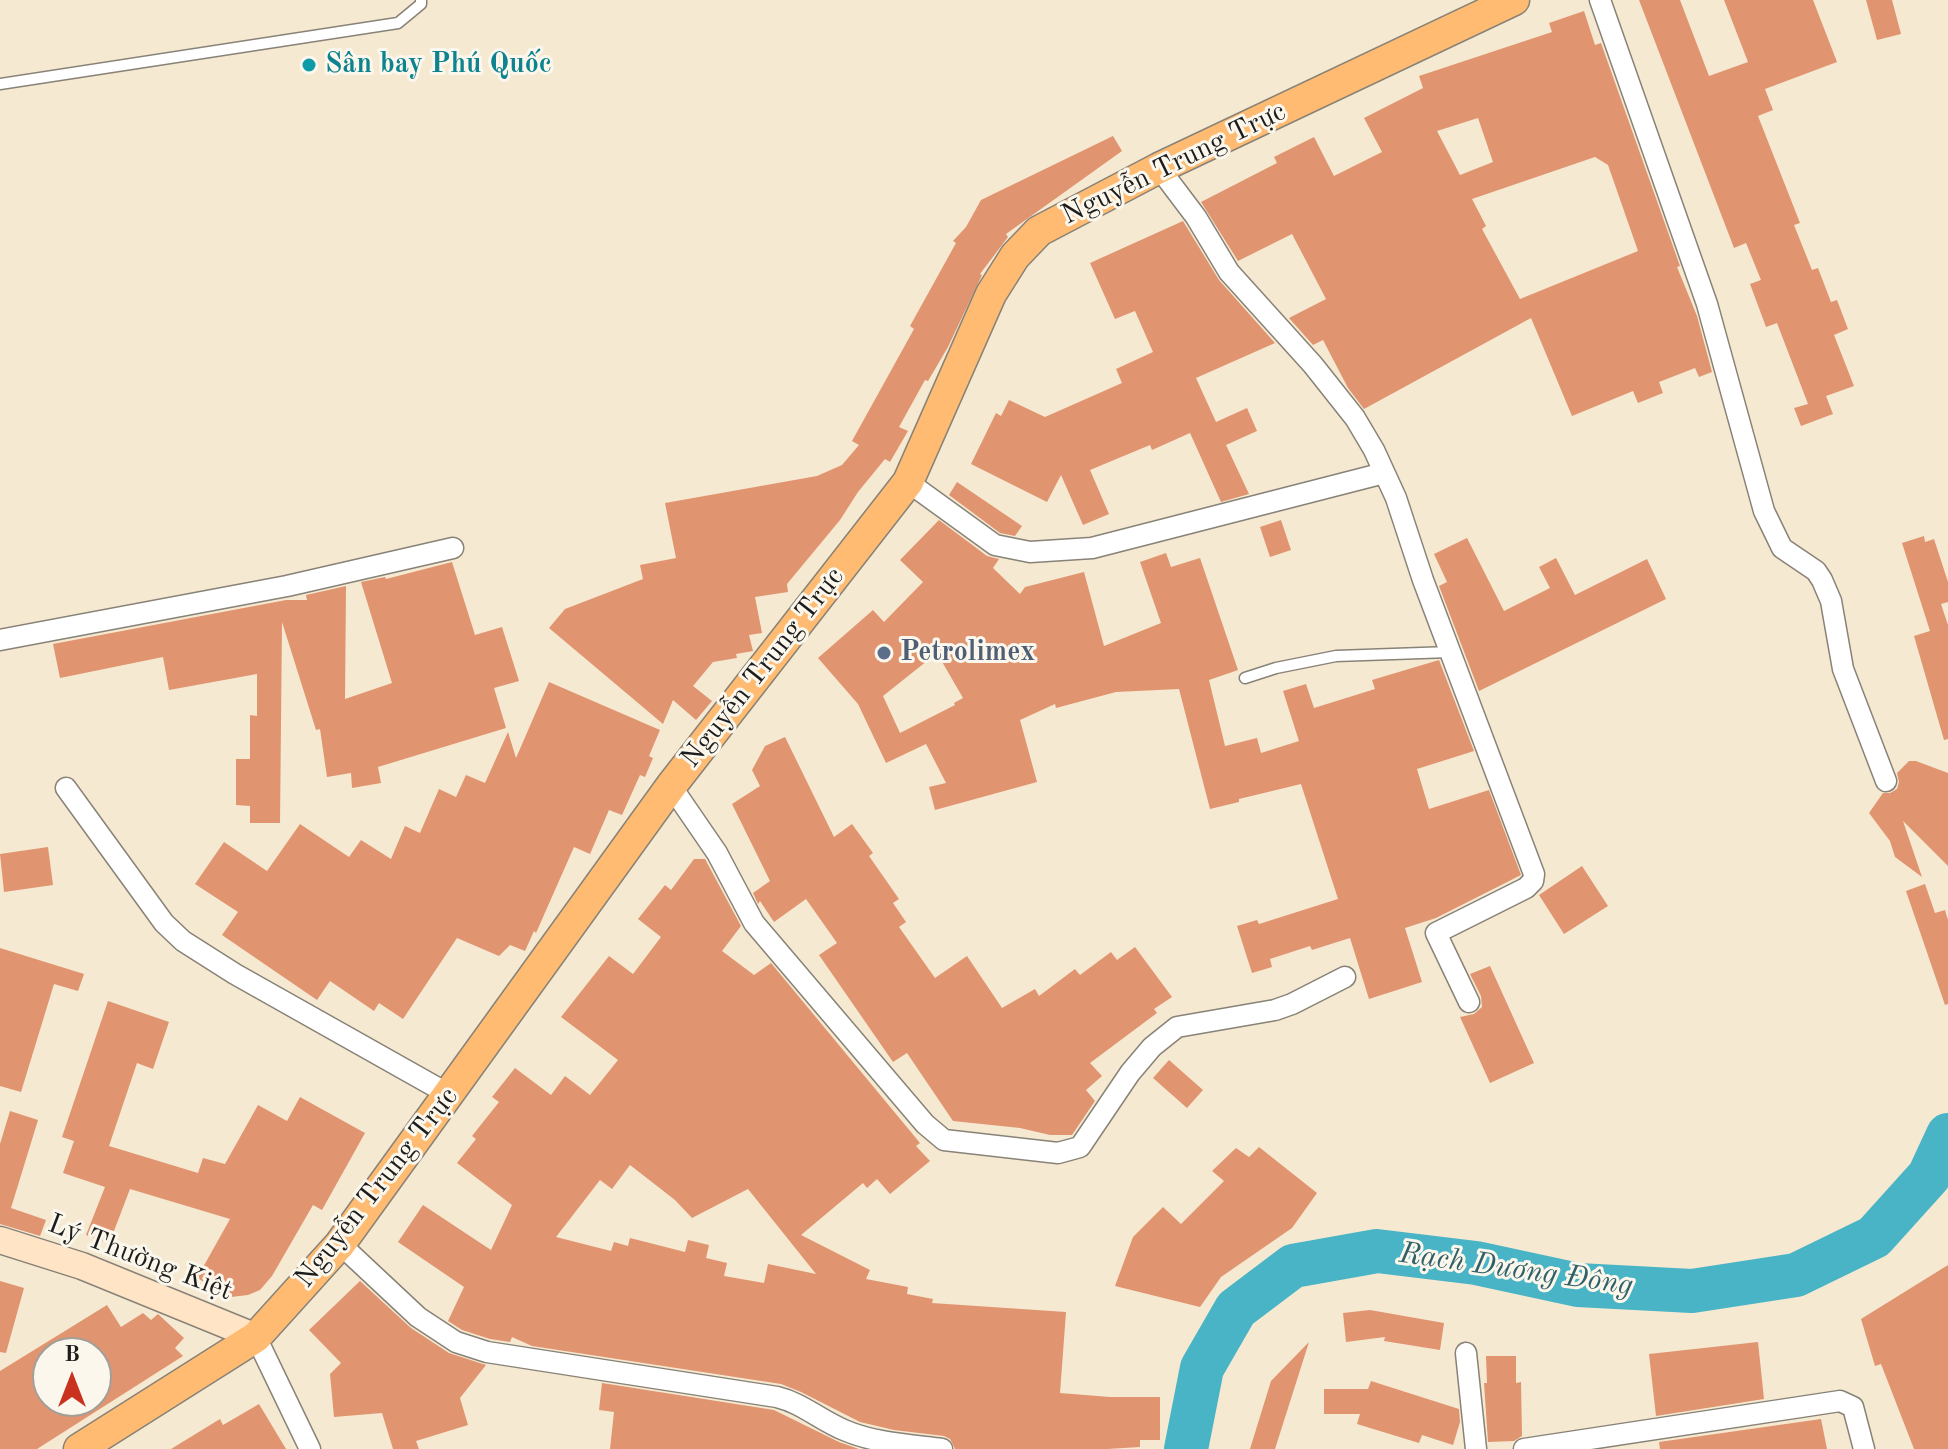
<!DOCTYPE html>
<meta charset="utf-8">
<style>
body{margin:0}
#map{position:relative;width:1948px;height:1449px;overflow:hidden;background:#f5e9d2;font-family:"Old Standard TT",serif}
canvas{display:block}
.north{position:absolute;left:32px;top:1337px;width:80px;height:80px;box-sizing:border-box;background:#fbf7ec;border:2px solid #a29f99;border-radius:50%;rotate:0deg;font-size:22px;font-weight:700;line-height:32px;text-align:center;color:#1c1c1c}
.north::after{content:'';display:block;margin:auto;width:28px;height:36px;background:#c8321e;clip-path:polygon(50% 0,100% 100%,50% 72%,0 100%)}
</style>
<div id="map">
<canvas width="1948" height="1449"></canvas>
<div class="north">B</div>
</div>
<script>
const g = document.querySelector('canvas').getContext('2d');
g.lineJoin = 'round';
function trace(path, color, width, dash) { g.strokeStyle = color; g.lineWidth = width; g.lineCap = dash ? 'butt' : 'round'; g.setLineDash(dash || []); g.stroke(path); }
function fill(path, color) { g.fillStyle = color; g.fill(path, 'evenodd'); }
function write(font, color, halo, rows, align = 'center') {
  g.font = font + ' "Old Standard TT",serif'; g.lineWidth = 6; g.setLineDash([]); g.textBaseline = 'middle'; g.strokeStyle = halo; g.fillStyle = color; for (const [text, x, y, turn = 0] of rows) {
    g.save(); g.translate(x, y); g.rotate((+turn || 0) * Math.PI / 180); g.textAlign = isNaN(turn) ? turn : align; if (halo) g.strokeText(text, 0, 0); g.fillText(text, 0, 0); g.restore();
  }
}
trace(new Path2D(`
 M1186,1449L1202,1368L1236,1309L1293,1266L1377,1251L1476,1263L1578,1285L1692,1291L1796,1275L1874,1237L1929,1176L1948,1135`), '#48b4c5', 44);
fill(new Path2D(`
 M1639,0H1680L1709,76L1748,62L1724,0H1813L1837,62L1765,89L1773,110L1758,116L1800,223L1794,225L1812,270L1818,268L1831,302L1837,300L1848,329L1834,335L1854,386L1826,396L1833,414L1801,426L1794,408L1808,404L1777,323L1766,327L1750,284L1761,280L1746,243L1734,248Z
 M1866,0H1892L1901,34L1877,40Z
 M1584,11L1595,45L1601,43L1680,266L1677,267L1697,316L1712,372L1699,377L1695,368L1659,382L1663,393L1638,403L1633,391L1572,416L1531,318L1364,409L1348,388L1323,340L1313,345L1289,318L1326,299L1292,234L1238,261L1201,202L1277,163L1274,157L1314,137L1334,176L1382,152L1364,118L1423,88L1419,76L1552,32L1549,23ZM1478,118L1493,162L1460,175L1437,131ZM1595,157L1608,165L1638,251L1520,299L1482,229L1486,226L1472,199Z
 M1113,136L1122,151L1006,234L1008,237L980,274L982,275L948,347L928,381L925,380L899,427L908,431L890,462L885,459L858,492L840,520L787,584L788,592L755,597L762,633L749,635L753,651L736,654L737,658L713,662L693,686L712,701L696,720L673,700L663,724L549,628L565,609L643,579L640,565L676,558L665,503L817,476L842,465L859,445L852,441L914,329L910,326L956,243L953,241L966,227L981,200Z
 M1183,221L1219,280L1275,343L1196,378L1216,422L1247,408L1257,431L1226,445L1249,494L1221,502L1190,433L1152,450L1150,445L1090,470L1109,514L1083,525L1061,475L1047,502L971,464L996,413L1001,416L1009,400L1045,417L1122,383L1116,369L1153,352L1135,311L1115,319L1090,263Z
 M957,482L1022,526L1015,536L1000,533L949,495Z
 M939,520L987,556L999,559L993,568L1020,594L1025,587L1084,572L1104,646L1161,623L1140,562L1166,553L1171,567L1200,558L1238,670L1209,680L1225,746L1257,738L1261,753L1299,741L1283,691L1306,684L1314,708L1375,689L1372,680L1439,660L1474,751L1417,769L1429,809L1489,790L1521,875L1436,918L1405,928L1422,982L1369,999L1350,938L1312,950L1310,946L1270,959L1272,967L1252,973L1237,926L1257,920L1259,924L1338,899L1301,784L1239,799V802L1210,809L1179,689L1116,692L1056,708L1055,704L1020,720L1037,782L935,810L929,787L946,783L926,744L886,763L858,704L818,658L873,610L884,622L923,582L900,560ZM937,653L963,698L954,703L955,705L900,733L883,696Z
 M1281,520L1291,550L1270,557L1260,527Z
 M1924,536L1925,542L1934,539L1948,582V602L1941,604L1948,625V739L1944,740L1914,636L1930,631L1902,543Z
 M1467,538L1504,611L1550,588L1539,567L1556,558L1575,595L1647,559L1666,599L1479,691L1439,586L1447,582L1434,554Z
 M452,562L475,635L502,627L519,681L494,688L506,728L378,767L381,783L352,788L351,773L327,777L320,729L316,730L282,622L280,823H250V806L236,805V759H250V715L257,716V674L169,690L163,657L60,678L53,644L286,600H307L306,595L346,586L345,699L392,683L361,582L385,577L386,579Z
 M549,682L660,730L649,756L653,758L645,777L640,775L622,815L609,810L590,854L574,847L536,933L534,931L525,951L510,945L499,956L457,938L403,1019L379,1003L374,1011L330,981L317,1000L222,935L238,912L195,884L224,842L267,871L300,824L349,857L361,840L391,859L405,826L420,833L439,789L456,797L466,775L485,783L508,732L516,758Z
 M785,737L834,837L852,824L873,853L869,856L899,899L893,903L906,922L899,927L935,978L967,956L1002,1008L1035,989L1039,996L1075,969L1080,975L1111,952L1117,960L1135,947L1172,997L1154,1009L1157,1013L1090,1063L1102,1076L1086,1090L1095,1101L1072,1135H1050L1020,1128L953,1121L907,1053L893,1062L819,955L837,943L806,899L774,922L760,901L758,904L753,893L770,881L732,804L760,786L752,770L765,746Z
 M1909,761H1916L1948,773V866L1903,821L1922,877L1895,857L1890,841L1869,813L1883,793H1890L1897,789L1899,782L1897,773Z
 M48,847L53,885L4,892L0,854Z
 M694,859H705L741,926L722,951L754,975L771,963L920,1143L916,1146L930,1161L890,1194L877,1179L867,1188L863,1183L801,1235L870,1270L866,1279L908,1287L907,1294L933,1299L932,1303L1066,1312L1060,1393L1110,1397H1160V1440H1140V1447L1107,1449H955L950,1439L944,1436L894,1430L860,1422L801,1392L781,1384L532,1346L512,1337L510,1342L490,1339L462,1330L448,1321L464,1287L398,1242L423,1205L491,1250L512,1205L457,1163L476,1139L472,1136L499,1102L492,1097L515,1068L551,1095L565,1076L590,1095L618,1060L561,1017L609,956L633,974L661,937L638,919L665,885L671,890ZM630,1165L675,1200L692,1218L748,1189L816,1274L768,1264L764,1283L724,1276L727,1263L706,1258L709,1245L688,1240L685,1252L630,1238L628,1246L614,1242L611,1251L556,1237L600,1180L612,1189Z
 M1582,866L1608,906L1564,934L1539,895Z
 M1925,884L1935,913L1945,910L1948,920V1004L1945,1005L1906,891Z
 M0,948L84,974L78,991L54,984L21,1092L0,1086Z
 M1490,966L1534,1063L1490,1083L1460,1017L1474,1014L1482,1007L1481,996L1470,974Z
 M108,1001L169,1022L153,1069L137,1063L109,1146L198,1173L203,1158L225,1164L258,1105L287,1121L300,1097L365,1133L322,1210L313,1205L272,1276L260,1290L248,1295L231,1297L197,1278L230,1219L130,1189L109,1244L86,1235L105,1187L63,1173L74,1141L62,1137Z
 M1169,1060L1203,1090L1187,1108L1153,1078Z
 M10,1111L38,1120L11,1208L46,1220L40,1236L0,1224V1144Z
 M1259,1147L1317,1193L1292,1228L1221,1277L1200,1307L1115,1286L1133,1237L1163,1207L1181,1224L1224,1181L1212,1171L1236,1148L1249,1157Z
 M1948,1265V1449H1914L1881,1364L1875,1366L1861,1319Z
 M0,1281L24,1288L6,1353L0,1352Z
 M360,1281L411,1328L449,1353L486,1365L460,1398L468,1425L416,1441L419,1449H393L382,1413L334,1417L330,1374L341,1363L309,1330Z
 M107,1305L121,1327L143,1313L151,1320L158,1314L184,1338L175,1348L183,1356L37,1449H0V1371ZM48,1353H96V1401H48Z
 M1370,1310L1444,1323L1440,1350L1384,1341L1385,1337L1346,1342L1343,1313Z
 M1309,1342L1275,1449H1250L1271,1381Z
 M1758,1342L1764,1399L1656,1416L1649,1354Z
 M1486,1356H1516V1383L1521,1382L1522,1436L1514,1441L1488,1442L1484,1383H1487Z
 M1371,1381L1459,1409L1460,1422L1453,1445L1422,1435L1419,1443L1357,1424L1360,1414H1324V1389H1368Z
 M602,1383L774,1410L839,1442L859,1449H610L614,1412L599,1410Z
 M259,1404L286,1449H171L220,1419L223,1425Z
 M1821,1419L1827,1449H1660L1659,1442Z`), '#e19470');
const lane = new Path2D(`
 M0,84L398,23L421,4V0
 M1245,678L1276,668L1336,656L1450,652`);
const street = new Path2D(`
 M1600,0L1707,304L1764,511L1782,548L1816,571L1822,580L1831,601L1843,669L1886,781
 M1159,168L1196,217L1229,272L1313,365L1355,418L1374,450L1396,498L1423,580L1534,874L1533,881L1526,888L1436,933L1469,1002
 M908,482L995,545L1030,552L1092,548L1384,473
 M0,640L287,586L453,548
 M671,786L717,853L754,923L925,1124L944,1140L1058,1153L1080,1147L1130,1073L1152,1047L1177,1027L1275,1010L1292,1004L1345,977
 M66,788L164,923L183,941L235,974L450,1095
 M340,1244L418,1317L456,1342L487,1352L777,1397C802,1403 820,1420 844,1430C874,1443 910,1445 942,1449
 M256,1337L310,1449
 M1466,1353L1476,1449
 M1524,1449L1840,1401L1853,1407L1864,1449`);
const secondary = new Path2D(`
 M0,1240L82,1266L256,1337`);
const primary = new Path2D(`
 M79,1449L256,1337L340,1244L671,786L908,482L991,294L1015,256L1039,231L1159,168L1514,0`);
trace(lane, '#888277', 13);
trace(street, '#888277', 23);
trace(secondary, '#888277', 29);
trace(primary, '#888277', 33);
trace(lane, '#fff', 10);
trace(street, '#fff', 20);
trace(secondary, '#ffe4c6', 26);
trace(primary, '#febb71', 30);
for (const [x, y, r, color] of [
 [309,65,8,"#0f9aa8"],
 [884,653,8,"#5c6f8a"]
]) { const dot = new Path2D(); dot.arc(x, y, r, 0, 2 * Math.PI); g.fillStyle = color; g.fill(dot); trace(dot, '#fbf7ec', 3); }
write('bold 28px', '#0d838f', '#fbf7ec', [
 ["Sân bay Phú Quốc",325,65]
], 'left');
write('28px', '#1c1c1c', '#fbf7ec', [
 ["Nguyễn Trung Trực",1174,164,-26],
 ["Nguyễn Trung Trực",763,668,-52],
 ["Nguyễn Trung Trực",377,1188,-52],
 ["Lý Thường Kiệt",140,1258,21]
]);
write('bold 28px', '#4e5e75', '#fbf7ec', [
 ["Petrolimex",900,653]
], 'left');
write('italic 30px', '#306068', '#fbf7ec', [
 ["Rạch Dương Đông",1516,1270,8]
]);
</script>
